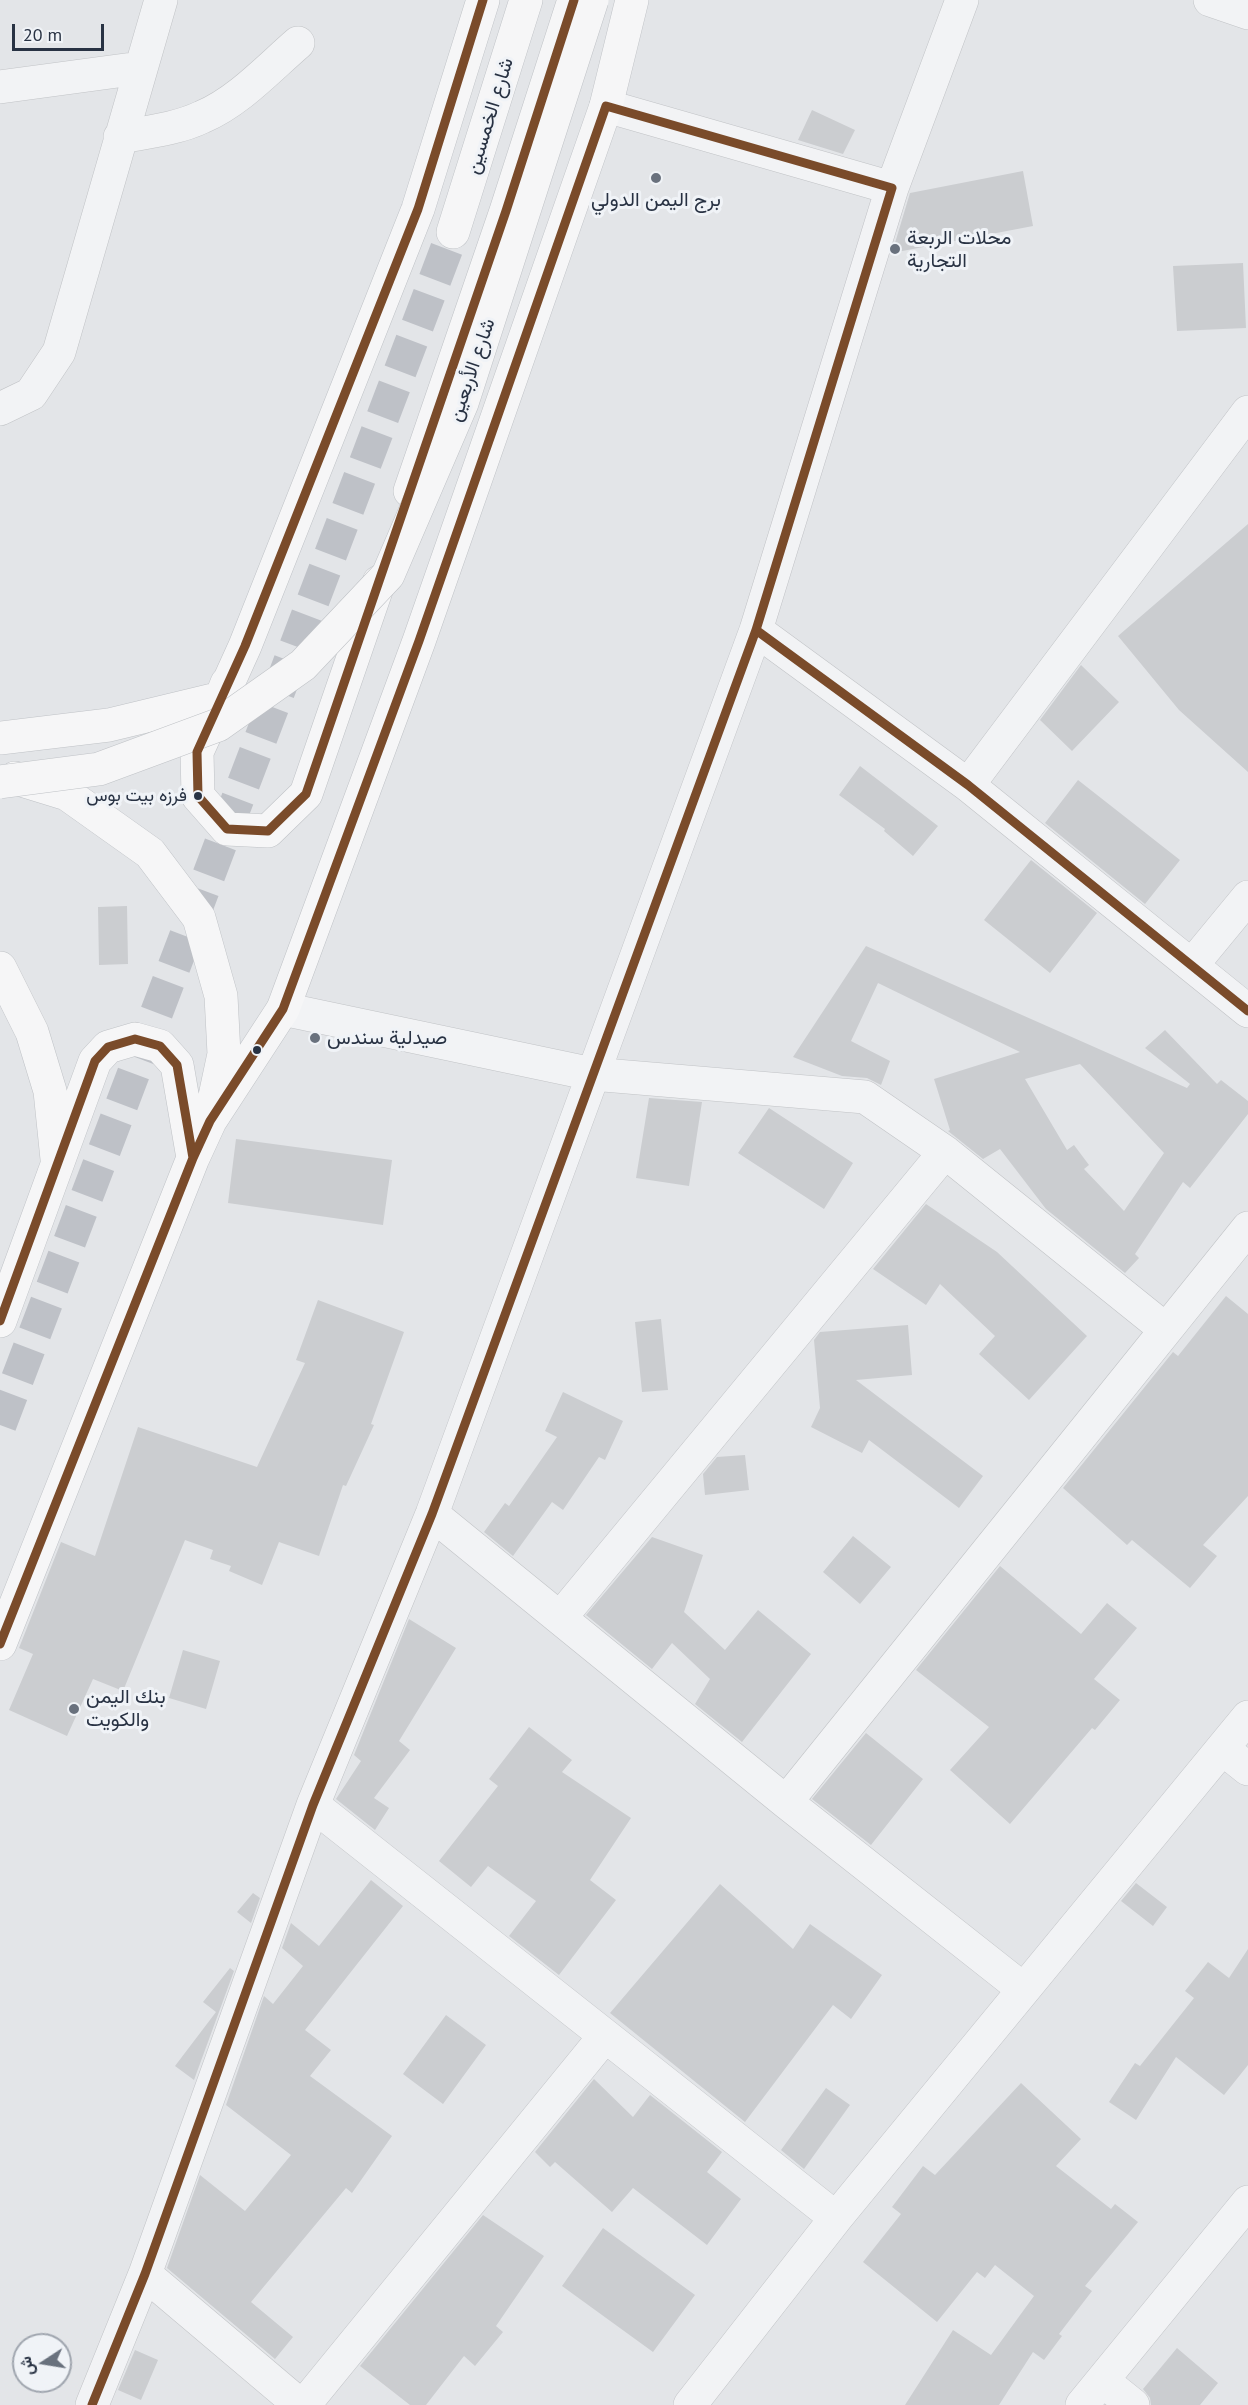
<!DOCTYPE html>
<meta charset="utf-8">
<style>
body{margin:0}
#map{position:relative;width:1248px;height:2405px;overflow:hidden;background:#e3e5e8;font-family:"PT Sans",Vazirmatn,sans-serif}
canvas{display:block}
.north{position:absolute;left:12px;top:2333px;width:60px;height:60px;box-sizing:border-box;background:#f0f3f7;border:2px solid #a0a6af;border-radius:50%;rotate:258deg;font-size:16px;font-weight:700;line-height:24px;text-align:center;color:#283243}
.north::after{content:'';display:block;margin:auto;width:21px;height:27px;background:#69717d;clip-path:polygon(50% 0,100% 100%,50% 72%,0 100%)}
.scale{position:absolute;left:12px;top:24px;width:92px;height:27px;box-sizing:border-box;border:3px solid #283243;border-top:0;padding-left:8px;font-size:18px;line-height:21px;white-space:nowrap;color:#283243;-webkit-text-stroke:4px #f0f3f7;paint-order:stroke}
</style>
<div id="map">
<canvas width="1248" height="2405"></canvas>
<div class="north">ش</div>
<div class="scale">20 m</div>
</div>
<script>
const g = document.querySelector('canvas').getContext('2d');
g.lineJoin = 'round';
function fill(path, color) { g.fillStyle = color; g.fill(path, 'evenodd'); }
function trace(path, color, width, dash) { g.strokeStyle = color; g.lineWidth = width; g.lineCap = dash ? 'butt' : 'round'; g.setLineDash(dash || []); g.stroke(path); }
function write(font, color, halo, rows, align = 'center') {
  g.font = font + ' "PT Sans",Vazirmatn,sans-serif'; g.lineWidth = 6; g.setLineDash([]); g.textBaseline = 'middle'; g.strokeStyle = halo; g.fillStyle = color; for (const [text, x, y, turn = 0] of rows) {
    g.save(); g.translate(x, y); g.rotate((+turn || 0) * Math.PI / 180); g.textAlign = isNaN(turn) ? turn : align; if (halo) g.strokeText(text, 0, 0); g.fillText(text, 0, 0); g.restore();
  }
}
fill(new Path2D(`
 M812,110L855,130L843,154L798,140Z
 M1023,171L1033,226L892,253L910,193Z
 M1243,263L1246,328L1177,331L1173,266Z
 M1248,524V772L1179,710L1118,636Z
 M1081,665L1119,702L1072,751L1040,720Z
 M860,766L938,826L913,856L884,831L885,829L839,795Z
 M1078,780L1180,860L1145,904L1045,823Z
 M1031,860L1097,913L1050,973L984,920Z
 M127,906L128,964L99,965L98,907Z
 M866,946L1187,1088L1190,1084L1145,1048L1165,1030L1217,1084L1221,1080L1248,1101V1114L1190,1188L1183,1182L1135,1254L1139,1258L1125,1273L1046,1209L1000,1149L983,1159L948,1131L950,1130L934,1079L1020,1052L878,983L851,1041L890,1061L881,1085L867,1078L842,1076L793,1057ZM1080,1064L1164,1153L1124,1211L1084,1169L1089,1165L1074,1145L1067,1150L1025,1079Z
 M649,1098L702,1102L689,1186L636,1178Z
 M769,1108L853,1163L824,1209L738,1153Z
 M236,1139L392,1160L383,1225L228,1203Z
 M926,1204L997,1252L1087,1336L1029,1400L979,1354L995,1336L940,1284L926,1305L873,1269Z
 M1226,1296L1248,1314V1496L1203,1545L1217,1556L1190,1588L1132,1540L1127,1545L1063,1488L1173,1352L1178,1356Z
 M318,1300L404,1332L371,1424L374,1425L346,1486L343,1485L319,1556L279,1542L262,1585L229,1571L231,1566L210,1559L213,1550L185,1540L123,1691L93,1679L67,1736L9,1710L33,1654L19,1648L61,1542L95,1556L138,1427L257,1467L305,1363L296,1360Z
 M661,1319L668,1390L642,1392L635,1322Z
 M908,1325L912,1375L856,1380L983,1476L959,1508L869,1440L862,1453L811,1427L820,1408L814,1340L820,1332Z
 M563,1392L623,1421L605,1460L599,1457L563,1510L552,1502L513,1556L484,1532L505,1503L509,1506L557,1437L545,1431Z
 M745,1455L749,1490L705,1495L703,1474L717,1457Z
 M853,1536L891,1567L860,1604L823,1572Z
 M652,1537L703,1555L684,1612L725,1650L758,1610L811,1654L742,1742L695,1704L710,1679L672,1643L652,1669L586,1615Z
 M1000,1566L1081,1634L1107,1603L1137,1628L1094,1679L1120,1700L1095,1730L1092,1728L1010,1824L950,1770L989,1727L916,1670Z
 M409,1619L456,1648L399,1741L410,1750L374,1798L389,1808L375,1830L336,1799L361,1761L354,1755Z
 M183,1650L220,1661L206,1709L169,1698Z
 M529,1727L572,1760L562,1772L631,1818L590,1880L616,1900L559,1975L509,1936L536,1901L488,1866L471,1887L439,1861L498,1786L489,1779Z
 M866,1733L923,1779L871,1845L812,1799Z
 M371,1880L403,1906L305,2030L331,2050L310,2076L392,2136L352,2193L346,2188L251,2302L293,2337L275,2359L167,2268L200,2175L245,2211L291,2155L226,2105L264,1996L273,2004L303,1966L282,1948L291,1923L319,1946Z
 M1136,1883L1167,1907L1153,1926L1121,1901Z
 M720,1884L793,1949L810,1924L882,1975L851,2019L833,2005L745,2122L610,2013Z
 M253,1893L260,1898L251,1923L237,1912Z
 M1248,1949V2065L1224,2095L1176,2057L1136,2120L1109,2102L1135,2063L1140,2066L1194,1998L1185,1991L1208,1962L1229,1978Z
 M230,1968L234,1971L194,2080L175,2066L216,2012L203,2002Z
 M446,2015L486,2045L443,2104L403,2074Z
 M594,2079L633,2117L650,2095L722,2152L707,2172L741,2199L707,2245L633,2188L612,2212L555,2162L550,2167L535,2152Z
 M1021,2083L1081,2139L1056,2166L1111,2209L1115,2204L1138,2222L1085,2286L1092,2291L1059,2334L1062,2336L1044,2360L1033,2352L999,2405H905L953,2330L991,2355L1034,2296L995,2265L985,2278L977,2272L937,2322L863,2262L901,2214L892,2207L923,2166L935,2175Z
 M826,2088L850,2105L804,2169L781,2150Z
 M483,2215L544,2256L496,2326L503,2332L475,2366L464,2356L426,2405H410L360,2366Z
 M603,2228L695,2295L653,2352L562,2286Z
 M1177,2348L1218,2383L1200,2405H1151L1150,2398L1143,2389Z
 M135,2350L158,2360L141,2400L118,2390Z`), '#cbcdd0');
trace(new Path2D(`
 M0,1425L453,232`), '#bec1c7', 33, [33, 16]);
const minor = new Path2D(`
 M1210,0L1248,13
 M0,87L140,68
 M606,106L892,188
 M120,137C147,132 177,129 202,117C238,102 269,68 298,43
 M0,409L31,394L59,352L161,0
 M756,630L968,785L1248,1011
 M968,785L1248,412
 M1192,965L1248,897
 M283,1009L592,1074L865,1097L945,1152L1165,1329
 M432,1514L786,1802L1023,1989
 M560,1618L945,1152
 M1223,1749L1248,1769
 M786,1802L1248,1228
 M313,1805L836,2218
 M145,2274L300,2405
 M1103,2381L1133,2405
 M92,2405L145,2274L313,1805L432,1514L756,630L892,188L962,0
 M304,2405L605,2036
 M690,2405L836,2218L1248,1717
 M1082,2405L1248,2202`);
const major = new Path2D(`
 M453,232L526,0
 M410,491L506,211L574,0
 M379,582L306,794L268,831L227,829L198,796L197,752L245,646L418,209L483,0
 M0,738L109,725L221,698L227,683
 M15,778L67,794L150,853L199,918L221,996L224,1054L214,1101
 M0,968L32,1032L50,1091L57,1159
 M0,1321L95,1061L108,1047L135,1039L160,1046L177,1065L193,1158
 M0,1644L193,1158L210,1121L283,1009L419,641L606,106L632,0`);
trace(minor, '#c1c3c6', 34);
trace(major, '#bfc2c6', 34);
trace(minor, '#f2f3f5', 33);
trace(major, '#f6f6f7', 33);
const majorBridge = new Path2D(`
 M0,782L99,769L218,725L303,665L388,575L462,403L592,0`);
trace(majorBridge, '#bfc2c6', 34, []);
trace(majorBridge, '#f6f6f7', 33);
trace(new Path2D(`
 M483,0L418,209L245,646L197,752L198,796L227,829L268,831L306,794L506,211L574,0
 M756,630L968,785L1248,1011
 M0,1321L95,1061L108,1047L135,1039L160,1046L177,1065L193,1158
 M0,1644L193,1158L210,1121L283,1009L419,641L606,106L892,188L756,630L432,1514L313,1805L145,2274L92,2405`), '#7a4b2a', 9);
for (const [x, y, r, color] of [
 [656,178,6,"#69717d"],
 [895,249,6,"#69717d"],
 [198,796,5,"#283243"],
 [315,1038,6,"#69717d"],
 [257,1050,5,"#283243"],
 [74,1709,6,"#69717d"]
]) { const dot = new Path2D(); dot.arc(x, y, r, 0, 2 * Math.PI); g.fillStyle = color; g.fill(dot); trace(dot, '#f0f3f7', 2); }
write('18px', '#283243', '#f0f3f7', [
 ["فرزه بيت بوس",187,796]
], 'right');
write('20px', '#283243', '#f0f3f7', [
 ["شارع الخمسين",490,116,-73],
 ["شارع الأربعين",472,370,-71]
]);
write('20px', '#283243', '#f0f3f7', [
 ["برج اليمن الدولي",656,200,"center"],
 ["محلات الربعة",907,238],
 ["التجارية",907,261],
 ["صيدلية سندس",327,1038],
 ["بنك اليمن",86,1697],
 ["والكويت",86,1720]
], 'left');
</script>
